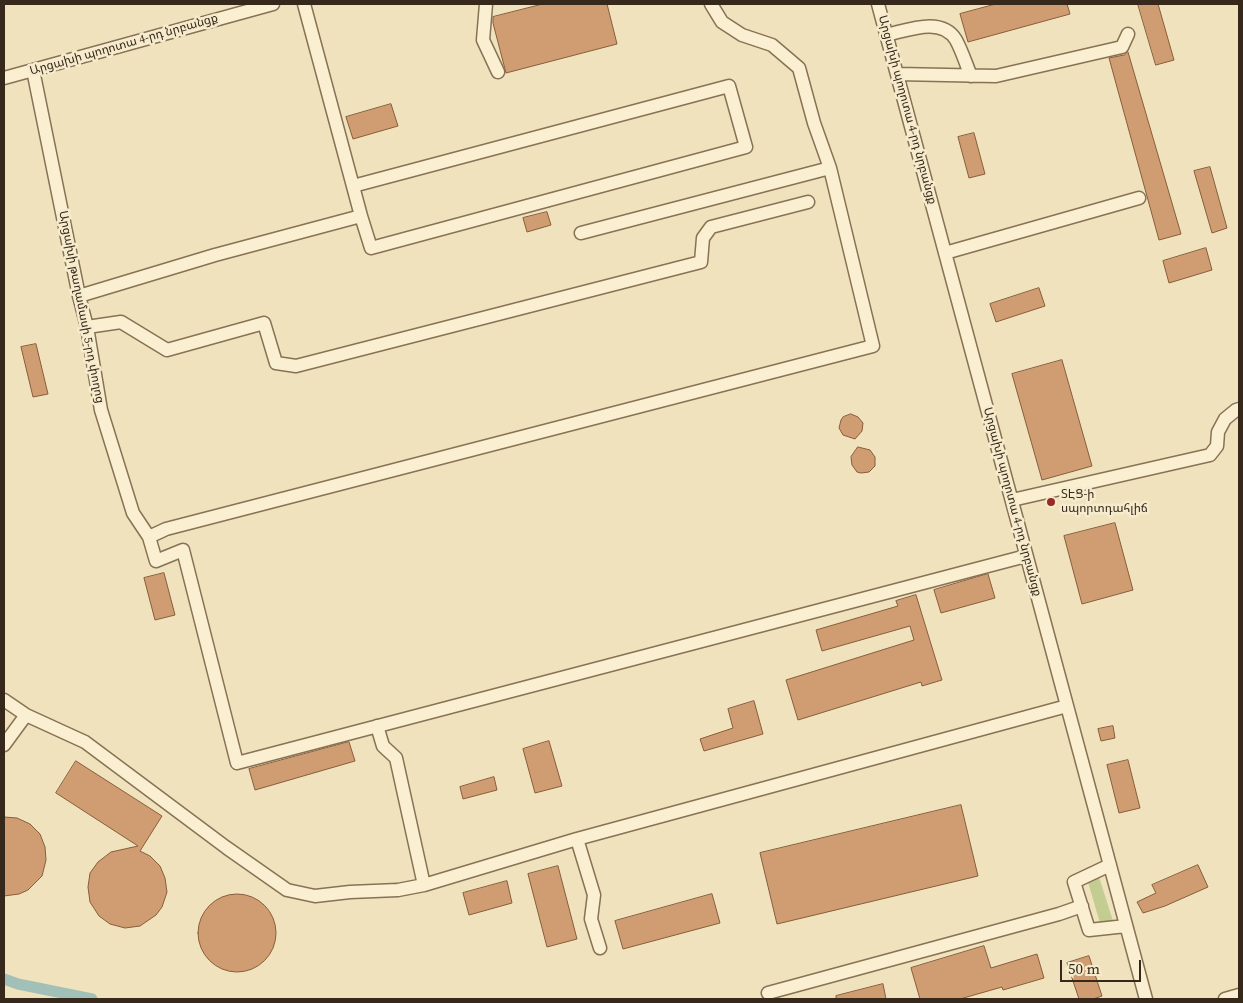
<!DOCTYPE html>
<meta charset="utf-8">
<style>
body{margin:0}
#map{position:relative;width:1243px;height:1003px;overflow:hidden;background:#efe2bd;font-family:"Source Serif 4",serif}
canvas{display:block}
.frame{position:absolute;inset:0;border:5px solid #36291b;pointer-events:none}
.scale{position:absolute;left:1060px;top:960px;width:81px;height:22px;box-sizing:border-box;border:2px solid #36291b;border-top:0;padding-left:6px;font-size:15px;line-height:18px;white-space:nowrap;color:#36291b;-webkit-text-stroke:4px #f6eccd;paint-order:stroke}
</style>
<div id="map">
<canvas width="1243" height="1003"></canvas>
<div class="frame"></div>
<div class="scale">50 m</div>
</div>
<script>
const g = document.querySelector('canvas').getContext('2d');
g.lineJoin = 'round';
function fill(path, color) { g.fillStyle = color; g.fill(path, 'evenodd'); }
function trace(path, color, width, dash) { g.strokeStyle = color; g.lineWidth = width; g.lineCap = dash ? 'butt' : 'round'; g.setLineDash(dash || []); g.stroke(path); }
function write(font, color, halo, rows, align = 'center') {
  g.font = font + ' "Source Serif 4","Noto Sans Armenian",serif'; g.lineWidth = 5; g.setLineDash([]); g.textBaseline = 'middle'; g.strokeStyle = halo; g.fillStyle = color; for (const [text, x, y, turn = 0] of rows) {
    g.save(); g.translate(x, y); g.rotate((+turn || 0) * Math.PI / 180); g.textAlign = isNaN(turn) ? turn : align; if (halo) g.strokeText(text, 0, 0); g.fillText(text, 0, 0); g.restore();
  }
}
fill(new Path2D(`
 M1099,877L1113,921L1100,923L1088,882Z`), '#c3cd91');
trace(new Path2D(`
 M4,979L18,984L92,999`), '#a1c0b8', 11);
const building = new Path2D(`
 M543,4H607L617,44L506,73L493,23V17Z
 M996,4H1067L1070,14L968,42L960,14Z
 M1138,4H1158L1174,60L1156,65Z
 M1128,52L1181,234L1159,240L1109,58L1124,55Z
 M391,104L398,126L353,139L346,117Z
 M974,133L985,174L969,178L958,137Z
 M1210,167L1227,228L1212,233L1194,171Z
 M547,212L551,225L527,232L523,218Z
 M1206,248L1212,270L1169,283L1163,261Z
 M1039,288L1045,306L996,322L990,304Z
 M36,344L48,394L33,397L21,347Z
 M1062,360L1092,466L1042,480L1012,374Z
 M851,414L858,417L863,423L862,431L855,439L843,435L839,428L841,420L843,417Z
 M858,447L870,450L875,457V466L869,472L861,473L857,472L852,465L851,457Z
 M1115,523L1133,590L1082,604L1064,536Z
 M164,573L175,615L155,620L144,578Z
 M988,574L995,598L941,613L934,590Z
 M916,595L942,680L922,686L921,682L798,720L786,680L914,640L910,626L822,651L816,630L898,606L896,601Z
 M754,701L763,734L704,751L700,739L733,728L728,709Z
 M1113,726L1115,738L1101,741L1098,729Z
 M549,741L562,786L535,793L523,749Z
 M349,742L355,761L255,790L249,769Z
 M1128,760L1140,808L1119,813L1107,765Z
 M76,761L162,816L140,851L150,856L160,866L165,878L167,892L162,907L156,915L140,926L125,928L110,924L99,916L90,902L88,887L90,873L98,862L111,852L138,846L56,793Z
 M494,777L497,790L463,799L460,787Z
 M961,805L978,876L777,924L760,853Z
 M4,817L17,818L30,824L40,834L45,847L46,860L42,876L28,890L19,894L4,896Z
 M1198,865L1208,887L1165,906L1143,913L1137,902L1156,893L1152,885Z
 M558,866L577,939L547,947L528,874Z
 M507,881L512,903L469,915L463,893Z
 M198 933a39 39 0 1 1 78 0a39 39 0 1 1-78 0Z
 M712,894L720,923L623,949L615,921Z
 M984,946L991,968L1037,954L1044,978L1003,990L1002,987L960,999H920L911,968Z
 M1089,956L1102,996L1093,999H1079L1067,963Z
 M883,984L886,999H836V996Z`);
fill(building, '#cf9d71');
trace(building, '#875d3b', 1);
const minor = new Path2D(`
 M304,4L361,216
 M486,4L483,40L498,72
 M711,4L722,22L742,35L772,45L799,68L814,123L830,168
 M878,4L1146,999
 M886,35C908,30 942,16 956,40C962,51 966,64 971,76
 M33,70L79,296L87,327L101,410L133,513L149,537L156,561L183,550L237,763L1026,556
 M897,74L996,76L1122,47L1128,34
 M4,78L273,4
 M945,253L1139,198
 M79,296L215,255L361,216L371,248L746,147L729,86L353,186
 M87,327L121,322L167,350L264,323L276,363L296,366L701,262L703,238L711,227L808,202
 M1012,500L1210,455L1217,446L1218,432L1225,419L1236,410L1239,409
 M149,537L166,529L873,346L830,168L581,233
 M4,700L26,715L85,742L227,848L287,890L315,896L350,892L398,890L424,885
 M377,726L383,746L396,758L424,885L577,839L1067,706
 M4,745L26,715
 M577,839L594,895L591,919L600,948
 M1110,865L1074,882L1089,930L1126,926
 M768,993L1059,914L1082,906
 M1225,999L1239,995`);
trace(minor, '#877256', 15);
trace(minor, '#faefd0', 12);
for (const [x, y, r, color] of [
 [1051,502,5,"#982924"]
]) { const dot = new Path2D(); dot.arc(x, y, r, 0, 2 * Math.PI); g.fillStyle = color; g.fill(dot); trace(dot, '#f6eccd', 2); }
write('12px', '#36291b', '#f6eccd', [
 ["Արցախի պողոտա 4-րդ նրբանցք",124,45,-16],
 ["Արցախի պողոտա 4-րդ նրբանցք",907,110,75],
 ["Արցախի թաղամասի 5-րդ փողոց",81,307,79],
 ["Արցախի պողոտա 4-րդ նրբանցք",1012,502,75]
]);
write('12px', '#36291b', '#f6eccd', [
 ["ՏԷՑ-ի",1061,495],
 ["սպորտդահլիճ",1061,509]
], 'left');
</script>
